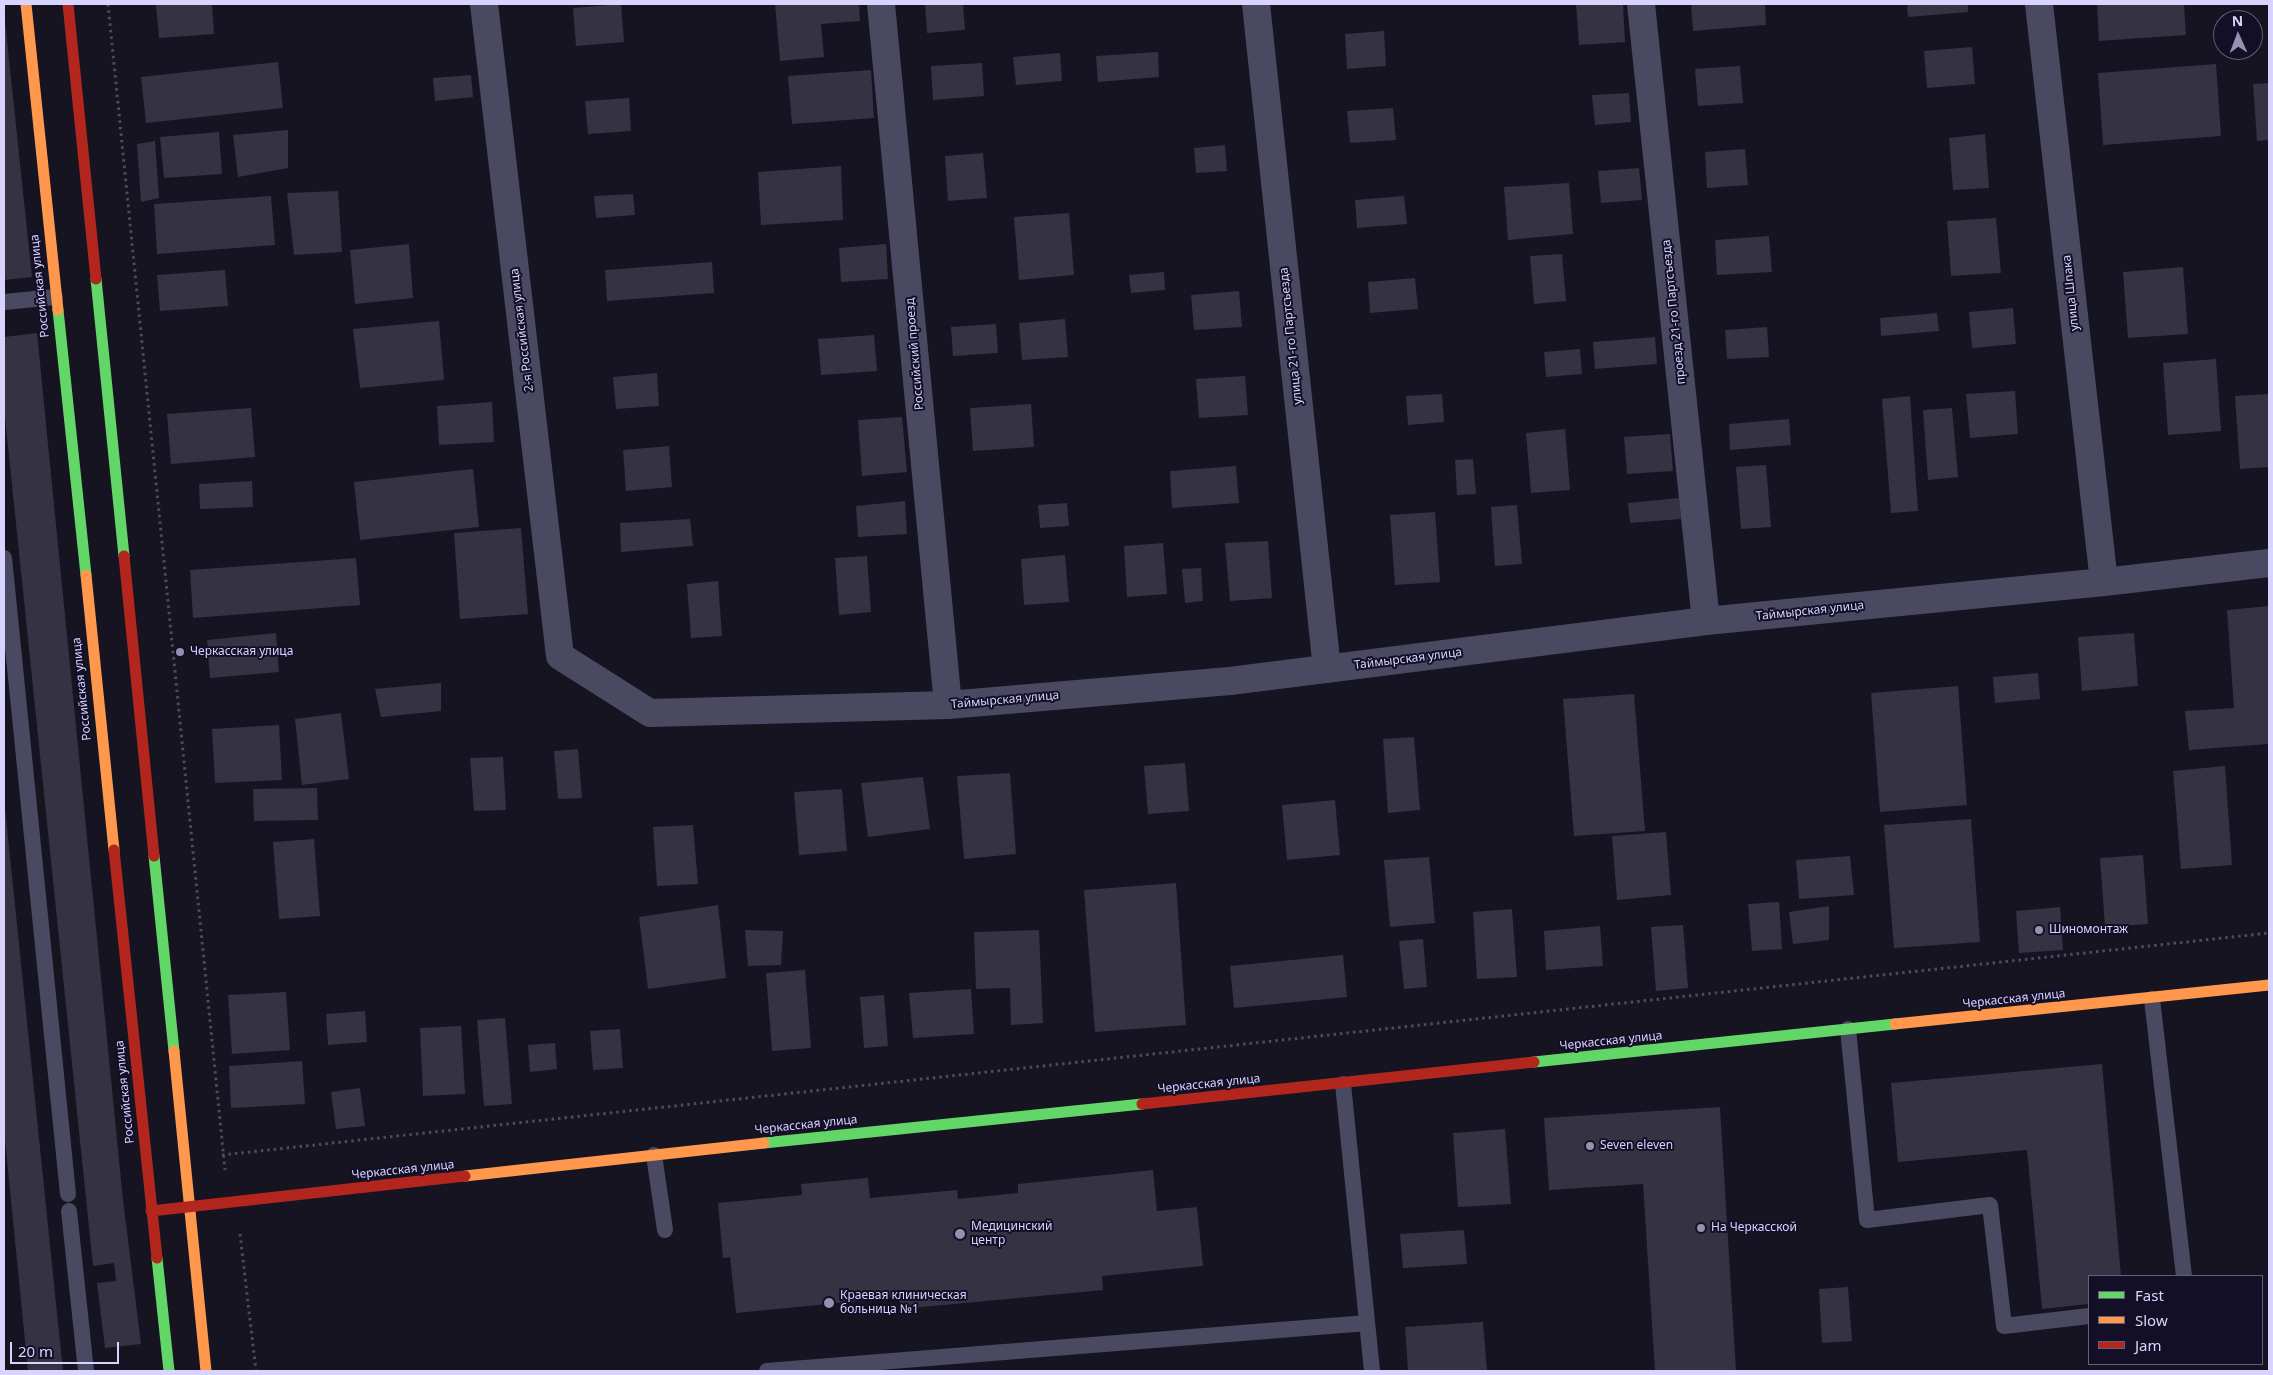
<!DOCTYPE html>
<meta charset="utf-8">
<style>
body{margin:0}
#map{position:relative;width:2273px;height:1375px;overflow:hidden;background:#161421;font-family:"Noto Sans",sans-serif}
canvas{display:block}
.frame{position:absolute;inset:0;border:5px solid #d9d4ff;pointer-events:none}
.legend{position:absolute;left:2088px;top:1275px;width:175px;height:90px;box-sizing:border-box;background:#130f26;border:1px solid #625e7d;margin:0;padding:6px 9px;list-style:none;font-size:15px;color:#d9d4ff}
.legend li{display:flex;align-items:center;gap:10px;height:25px}
.legend b{width:25px;border:1px solid #625e7d}
.north{position:absolute;left:2213px;top:10px;width:50px;height:50px;box-sizing:border-box;background:#130f26;border:1px solid #625e7d;border-radius:50%;rotate:358deg;font-size:14px;font-weight:700;line-height:20px;text-align:center;color:#d9d4ff}
.north::after{content:'';display:block;margin:auto;width:18px;height:22px;background:#9591b1;clip-path:polygon(50% 0,100% 100%,50% 72%,0 100%)}
.scale{position:absolute;left:10px;top:1342px;width:109px;height:22px;box-sizing:border-box;border:2px solid #d9d4ff;border-top:0;padding-left:6px;font-size:15px;line-height:18px;white-space:nowrap;color:#d9d4ff;-webkit-text-stroke:4px #130f26;paint-order:stroke}
</style>
<div id="map">
<canvas width="2273" height="1375"></canvas>
<div class="frame"></div>
<ul class="legend">
<li><b style="height:6px;background:#63d668"></b>Fast</li>
<li><b style="height:6px;background:#ff974d"></b>Slow</li>
<li><b style="height:6px;background:#b3261e"></b>Jam</li>
</ul>
<div class="north">N</div>
<div class="scale">20 m</div>
</div>
<script>
const g = document.querySelector('canvas').getContext('2d');
g.lineJoin = 'round';
function fill(path, color) { g.fillStyle = color; g.fill(path, 'evenodd'); }
function trace(path, color, width, dash) { g.strokeStyle = color; g.lineWidth = width; g.lineCap = dash ? 'butt' : 'round'; g.setLineDash(dash || []); g.stroke(path); }
function write(font, color, halo, rows, align = 'center') {
  g.font = font + ' "Noto Sans",sans-serif'; g.lineWidth = 4; g.setLineDash([]); g.textBaseline = 'middle'; g.strokeStyle = halo; g.fillStyle = color; for (const [text, x, y, turn = 0] of rows) {
    g.save(); g.translate(x, y); g.rotate((+turn || 0) * Math.PI / 180); g.textAlign = isNaN(turn) ? turn : align; if (halo) g.strokeText(text, 0, 0); g.fillText(text, 0, 0); g.restore();
  }
}
fill(new Path2D(`
 M156,4H212L214,34L159,38Z
 M621,4L624,42L576,46L573,8Z
 M775,4H859L860,21L821,24L824,57L780,61Z
 M925,4H963L965,30L927,33Z
 M1576,4H1623L1625,42L1579,45Z
 M1691,4H1765L1766,25L1693,31Z
 M1907,4H1968V12L1908,17Z
 M2097,4H2184L2186,35L2099,41Z
 M4,12L32,277L4,280Z
 M1384,31L1386,66L1347,69L1345,34Z
 M1972,47L1975,84L1927,88L1924,51Z
 M1158,52L1159,77L1098,82L1096,56Z
 M1060,53L1062,81L1016,85L1013,57Z
 M278,62L283,108L146,123L141,77Z
 M982,63L984,96L933,100L931,66Z
 M2216,64L2221,136L2103,145L2098,73Z
 M1740,66L1743,103L1698,106L1695,69Z
 M871,70L874,118L792,124L788,76Z
 M471,75L473,97L435,101L433,78Z
 M2269,83V140L2257,141L2253,84Z
 M1629,93L1631,122L1595,125L1592,95Z
 M629,98L631,131L588,134L585,101Z
 M1393,108L1396,140L1350,143L1347,111Z
 M288,130V168L238,177L233,135Z
 M219,132L222,174L164,178L160,137Z
 M1985,134L1989,188L1953,190L1949,138Z
 M155,141L159,198L141,202L137,144Z
 M1225,145L1227,171L1196,173L1194,148Z
 M1745,149L1748,185L1707,188L1705,152Z
 M983,153L987,198L948,201L945,156Z
 M841,166L843,220L761,225L758,172Z
 M1639,168L1642,200L1601,203L1598,171Z
 M1569,183L1573,234L1508,240L1504,187Z
 M338,191L342,252L294,255L287,193Z
 M633,194L635,215L596,218L594,196Z
 M271,196L275,245L157,254L154,204Z
 M1404,196L1407,224L1357,228L1355,200Z
 M1069,213L1074,275L1019,280L1014,217Z
 M1996,218L2001,273L1951,276L1947,221Z
 M1769,236L1772,272L1717,275L1715,240Z
 M409,244L413,298L355,304L350,250Z
 M886,244L888,279L841,282L839,248Z
 M1562,254L1566,301L1534,304L1530,256Z
 M712,262L714,293L607,301L605,270Z
 M2183,267L2188,334L2128,338L2123,272Z
 M225,270L228,306L160,311L157,275Z
 M1164,272L1165,290L1131,293L1129,275Z
 M1415,278L1418,309L1370,313L1368,282Z
 M1239,291L1242,327L1194,330L1191,295Z
 M2013,308L2016,344L1972,348L1969,312Z
 M1937,313L1939,331L1881,336L1880,318Z
 M1065,319L1068,357L1022,360L1019,323Z
 M439,321L444,380L360,388L353,329Z
 M996,324L998,353L953,356L951,327Z
 M1767,327L1769,357L1727,359L1725,330Z
 M37,333L123,1200L141,1344L105,1348L97,1283L116,1281L114,1263L93,1266L4,408V337Z
 M874,335L877,371L821,375L818,339Z
 M1655,337L1657,364L1595,369L1593,342Z
 M1580,349L1582,374L1546,377L1544,352Z
 M2216,359L2221,431L2168,435L2163,363Z
 M657,373L659,406L616,409L613,377Z
 M1245,376L1248,415L1199,418L1196,379Z
 M2015,391L2018,434L1970,438L1966,394Z
 M1442,394L1444,422L1408,425L1406,396Z
 M2269,394V467L2240,469L2235,396Z
 M1910,396L1918,511L1891,513L1882,399Z
 M492,402L494,442L439,445L437,406Z
 M1031,404L1034,447L973,451L970,408Z
 M251,408L255,457L171,464L167,414Z
 M1952,408L1958,477L1928,480L1923,410Z
 M902,417L907,472L862,476L858,420Z
 M1789,419L1791,445L1730,450L1729,424Z
 M1565,429L1570,490L1531,493L1526,433Z
 M1670,434L1673,471L1627,474L1624,437Z
 M669,446L672,487L626,491L623,450Z
 M1473,459L1476,494L1457,495L1455,460Z
 M1766,465L1771,527L1741,529L1736,467Z
 M1236,466L1239,503L1172,508L1170,471Z
 M473,469L479,527L360,540L354,482Z
 M252,481L253,507L200,509L199,484Z
 M1679,498L1681,519L1630,523L1628,503Z
 M905,501L907,534L858,537L856,506Z
 M1067,503L1069,526L1040,528L1038,505Z
 M1517,505L1522,564L1495,566L1491,507Z
 M1435,512L1440,582L1395,585L1390,515Z
 M690,519L693,546L621,552L620,523Z
 M521,528L528,614L460,619L454,533Z
 M1268,541L1272,598L1230,601L1225,543Z
 M1163,543L1167,594L1127,597L1124,546Z
 M1065,555L1069,602L1024,605L1021,559Z
 M867,556L871,612L839,615L835,558Z
 M356,558L360,605L193,618L190,570Z
 M1201,568L1203,601L1185,603L1182,569Z
 M718,581L722,636L691,638L687,584Z
 M2269,606V744L2189,750L2185,711L2234,708L2227,610Z
 M276,633L279,672L210,678L207,640Z
 M2134,633L2138,686L2082,691L2078,637Z
 M2038,673L2040,699L1995,703L1993,677Z
 M441,683V711L381,717L375,689Z
 M1958,686L1967,805L1880,812L1871,693Z
 M1634,694L1645,831L1574,836L1563,699Z
 M341,713L349,779L302,785L295,719Z
 M279,725L282,780L215,783L212,729Z
 M1414,737L1420,810L1388,813L1383,739Z
 M578,749L582,798L558,799L554,751Z
 M503,757L506,810L474,811L470,758Z
 M1185,763L1189,811L1148,814L1144,766Z
 M2225,766L2232,865L2181,869L2173,771Z
 M1010,773L1016,854L964,859L957,776Z
 M923,777L930,829L868,837L861,783Z
 M317,788L318,820L254,821L253,789Z
 M842,789L847,851L799,855L794,792Z
 M1335,800L1340,855L1287,860L1282,805Z
 M4,808H5L63,1371H28L4,1130Z
 M1971,819L1980,942L1894,948L1884,825Z
 M693,825L698,884L657,886L653,827Z
 M1666,832L1671,895L1617,900L1612,836Z
 M314,839L320,916L279,919L273,842Z
 M2143,855L2148,924L2105,927L2100,858Z
 M1850,856L1854,895L1799,899L1796,860Z
 M1429,857L1435,923L1390,927L1384,860Z
 M1176,883L1186,1025L1095,1032L1084,890Z
 M1779,902L1782,949L1752,951L1748,904Z
 M718,905L726,978L648,989L639,917Z
 M1829,906V940L1793,944L1789,912Z
 M2060,907L2063,950L2019,953L2016,911Z
 M1512,909L1517,977L1477,979L1473,912Z
 M1683,925L1688,988L1656,991L1651,927Z
 M1600,926L1603,966L1546,970L1544,931Z
 M745,930L783,931L781,965L748,966Z
 M1039,930L1043,1023L1011,1025L1010,988L976,989L974,932Z
 M1423,939L1427,987L1404,989L1399,941Z
 M1343,955L1347,997L1234,1008L1230,966Z
 M805,970L811,1048L772,1051L766,973Z
 M971,989L974,1034L913,1038L909,993Z
 M286,992L290,1050L232,1054L228,995Z
 M884,995L888,1046L864,1048L860,997Z
 M365,1011L367,1042L328,1045L326,1014Z
 M505,1018L512,1104L484,1106L477,1020Z
 M461,1026L465,1094L423,1096L420,1028Z
 M620,1029L623,1068L593,1070L590,1031Z
 M555,1043L557,1069L530,1072L528,1045Z
 M302,1061L305,1104L231,1108L229,1066Z
 M2102,1064L2121,1276H2089V1304L2042,1309L2027,1150L1898,1162L1891,1083Z
 M360,1088L365,1126L336,1129L331,1092Z
 M1720,1107L1736,1371H1655L1643,1184L1549,1190L1544,1118Z
 M1505,1129L1511,1204L1458,1207L1453,1133Z
 M1153,1170L1157,1211L1197,1207L1203,1266L1102,1276L1103,1290L901,1309L899,1297L736,1313L730,1257L723,1258L718,1203L802,1195L801,1184L868,1178L870,1198L957,1190L958,1199L1018,1193V1184Z
 M1464,1230L1467,1264L1403,1268L1400,1234Z
 M1848,1287L1852,1341L1822,1343L1819,1289Z
 M1483,1322L1487,1371H1408L1405,1327Z`), '#343243');
trace(new Path2D(`
 M108,4L225,1170
 M222,1155L2269,933
 M240,1234L256,1371`), '#44505f', 3, [2.5, 4]);
trace(new Path2D(`
 M4,302L55,297
 M4,558L68,1194
 M2152,999L2184,1276
 M1848,1029L1867,1220L1990,1205L2004,1326L2089,1316
 M1343,1084L1372,1371
 M654,1155L665,1230
 M69,1211L86,1371
 M767,1371L1367,1323`), '#4a4962', 16);
trace(new Path2D(`
 M484,4L560,656L650,713L948,705L1230,681L1706,621L2104,582L2269,563
 M881,4L948,705
 M1256,4L1327,669
 M1641,4L1706,621
 M2039,4L2104,582`), '#4a4962', 28);
trace(new Path2D(`
 M96,279L124,556
 M58,310L86,575
 M154,856L174,1051
 M1534,1062L1895,1024
 M764,1143L1142,1104
 M157,1258L169,1371`), '#63d668', 11);
trace(new Path2D(`
 M26,4L58,310
 M86,575L114,850
 M1895,1024L2269,985
 M174,1051L206,1371
 M465,1176L764,1143`), '#ff974d', 11);
trace(new Path2D(`
 M68,4L96,279
 M124,556L154,856
 M114,850L157,1258
 M1142,1104L1534,1062
 M151,1211L465,1176`), '#b3261e', 11);
for (const [x, y, r, color] of [
 [180,652,5,"#9591b1"],
 [2039,930,5,"#9591b1"],
 [1590,1146,5,"#9591b1"],
 [1701,1228,5,"#9591b1"],
 [960,1234,6,"#9591b1"],
 [829,1303,6,"#9591b1"]
]) { const dot = new Path2D(); dot.arc(x, y, r, 0, 2 * Math.PI); g.fillStyle = color; g.fill(dot); trace(dot, '#130f26', 2); }
write('12px', '#d9d4ff', '#130f26', [
 ["Российская улица",40,286,-96],
 ["улица Шпака",2071,293,-96],
 ["проезд 21-го Партсъезда",1674,312,-96],
 ["2-я Российская улица",522,330,-97],
 ["улица 21-го Партсъезда",1291,336,-96],
 ["Российский проезд",915,354,-95],
 ["Таймырская улица",1810,611,-6],
 ["Таймырская улица",1408,659,-7],
 ["Российская улица",82,689,-96],
 ["Таймырская улица",1005,700,-5],
 ["Черкасская улица",2014,999,-6],
 ["Черкасская улица",1611,1041,-6],
 ["Черкасская улица",1209,1084,-6],
 ["Российская улица",125,1092,-96],
 ["Черкасская улица",806,1125,-6],
 ["Черкасская улица",403,1170,-6]
]);
write('12px', '#d9d4ff', '#130f26', [
 ["Черкасская улица",190,652],
 ["Шиномонтаж",2049,930],
 ["Seven eleven",1600,1146],
 ["Медицинский",971,1227],
 ["центр",971,1241],
 ["На Черкасской",1711,1228],
 ["Краевая клиническая",840,1296],
 ["больница №1",840,1310]
], 'left');
</script>
